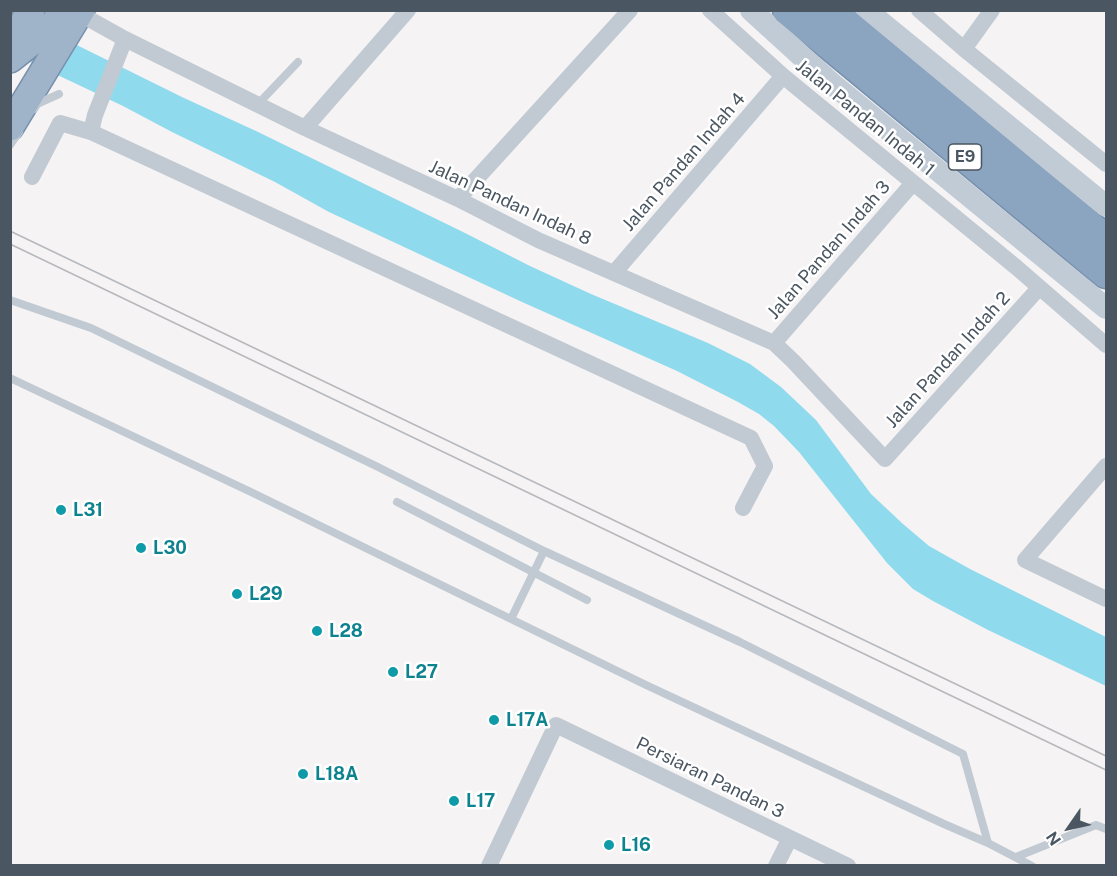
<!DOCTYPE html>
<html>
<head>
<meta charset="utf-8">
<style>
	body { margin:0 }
	#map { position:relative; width:1117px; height:876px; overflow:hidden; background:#f5f3f3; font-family:"Public Sans",sans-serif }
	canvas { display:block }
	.frame { position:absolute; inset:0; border:12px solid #4a5661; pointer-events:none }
	.north { position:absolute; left:1039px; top:798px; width:60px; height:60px; -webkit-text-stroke:4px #fff; paint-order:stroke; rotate:236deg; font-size:16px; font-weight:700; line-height:24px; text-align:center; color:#4a5661 }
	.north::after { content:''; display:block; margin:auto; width:21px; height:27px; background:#4a5661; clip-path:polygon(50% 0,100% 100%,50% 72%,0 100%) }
</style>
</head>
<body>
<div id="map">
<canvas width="1117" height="876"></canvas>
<div class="frame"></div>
<div class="north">N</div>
</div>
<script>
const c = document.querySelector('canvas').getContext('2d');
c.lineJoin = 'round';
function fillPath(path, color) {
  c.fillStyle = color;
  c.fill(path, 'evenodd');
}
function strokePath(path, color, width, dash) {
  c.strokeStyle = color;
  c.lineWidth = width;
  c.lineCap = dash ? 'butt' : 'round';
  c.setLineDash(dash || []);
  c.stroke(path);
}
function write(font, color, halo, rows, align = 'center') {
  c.font = font + ' "Public Sans",sans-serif';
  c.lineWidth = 5;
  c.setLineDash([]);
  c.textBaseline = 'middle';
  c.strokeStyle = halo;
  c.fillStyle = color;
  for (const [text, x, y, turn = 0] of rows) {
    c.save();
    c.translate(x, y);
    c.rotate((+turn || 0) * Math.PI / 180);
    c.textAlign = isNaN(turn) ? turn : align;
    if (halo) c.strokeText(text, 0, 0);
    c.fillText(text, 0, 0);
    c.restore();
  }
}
const water = new Path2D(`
	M 10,12 L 184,98 L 256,131 L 463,232 L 530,266 L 591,294 L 708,343 L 750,364 L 781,387 L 816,420 L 871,494 L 903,524 L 929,546 L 970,569 L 1106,637 L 1106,686 L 988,630 L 933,601 L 913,589 L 887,563 L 799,452 L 774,426 L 759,414 L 738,402 L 677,371 L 522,302 L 329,212 L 275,182 L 172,132 L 123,106 L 11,53 Z`);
const service = new Path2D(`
	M 258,104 L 298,62
	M 34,109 L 37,104 L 59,94
	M 10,145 L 19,132
	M 10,300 L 91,328 L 378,467 L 544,551 L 740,642 L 963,754 L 988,843
	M 10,378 L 253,493 L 646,685 L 944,824 L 988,843 L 1032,866
	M 397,502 L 587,600
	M 511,619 L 544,551
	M 1016,857 L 1096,825 L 1106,829`);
const minor = new Path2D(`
	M 710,10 L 783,76 L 1016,267 L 1106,345
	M 919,10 L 964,49 L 1106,164
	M 89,19 L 125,39 L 305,128 L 458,199 L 538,240 L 774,343 L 793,361 L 885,459 L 1039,288
	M 964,49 L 992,10
	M 305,128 L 408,10
	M 91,132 L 95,115 L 125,39
	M 32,177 L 60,123 L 91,132 L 751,438 L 765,466 L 743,508
	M 458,199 L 630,10
	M 614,273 L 783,76
	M 774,343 L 913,183
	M 1106,466 L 1025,560 L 1106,599
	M 489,866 L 556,725 L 848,866
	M 776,866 L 790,838`);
const secondary = new Path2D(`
	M 751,10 L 830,82 L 1106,308
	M 866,10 L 1106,206`);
const trunk = new Path2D(`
	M 10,46 L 31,10
	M 10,59 L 54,24 L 63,10
	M 10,127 L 81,10`);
const motorway = new Path2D(`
	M 788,10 L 1106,273
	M 829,10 L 1106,240`);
const tram = new Path2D(`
	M 10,231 L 1106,756
	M 10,244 L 1106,770`);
const markers = [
	[61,510,6,"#0f9aa8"],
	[141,548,6,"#0f9aa8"],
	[237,594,6,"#0f9aa8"],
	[317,631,6,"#0f9aa8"],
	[393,672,6,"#0f9aa8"],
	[494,720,6,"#0f9aa8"],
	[303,774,6,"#0f9aa8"],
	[454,801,6,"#0f9aa8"],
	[609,845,6,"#0f9aa8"]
];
const shields = [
	[965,157,33]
];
const shieldNames = [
	["E9",965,157]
];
const streetNames = [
	["Jalan Pandan Indah 1",865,118,39],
	["Jalan Pandan Indah 4",684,162,-49],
	["Jalan Pandan Indah 8",510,203,25],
	["Jalan Pandan Indah 3",829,250,-49],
	["Jalan Pandan Indah 2",948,360,-48],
	["Persiaran Pandan 3",710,778,26]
];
const cultureNames = [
	["L31",73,510],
	["L30",153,548],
	["L29",249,594],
	["L28",329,631],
	["L27",405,672],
	["L17A",506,720],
	["L18A",315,774],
	["L17",466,801],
	["L16",621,845]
];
fillPath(water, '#90daee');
strokePath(trunk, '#7690ad', 30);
strokePath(motorway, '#7690ad', 33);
strokePath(service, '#c1cad2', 8);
strokePath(minor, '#c1cad2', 16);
strokePath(secondary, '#c1cbd6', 22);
strokePath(trunk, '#9fb4c9', 27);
strokePath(motorway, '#8ba5c1', 30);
strokePath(tram, '#b5b8bd', 1.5);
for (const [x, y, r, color] of markers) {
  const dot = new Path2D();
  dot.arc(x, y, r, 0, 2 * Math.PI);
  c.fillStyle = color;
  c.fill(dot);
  strokePath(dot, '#fff', 2);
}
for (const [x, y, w] of shields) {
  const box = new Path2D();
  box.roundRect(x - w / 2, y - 13, w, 26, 4.5);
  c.fillStyle = '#fff';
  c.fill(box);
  strokePath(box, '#4a5661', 1.5);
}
write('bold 16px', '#4a5661', null, shieldNames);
write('18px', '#4a5661', '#fff', streetNames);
write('bold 18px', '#0d838f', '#fff', cultureNames, 'left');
</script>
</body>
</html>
